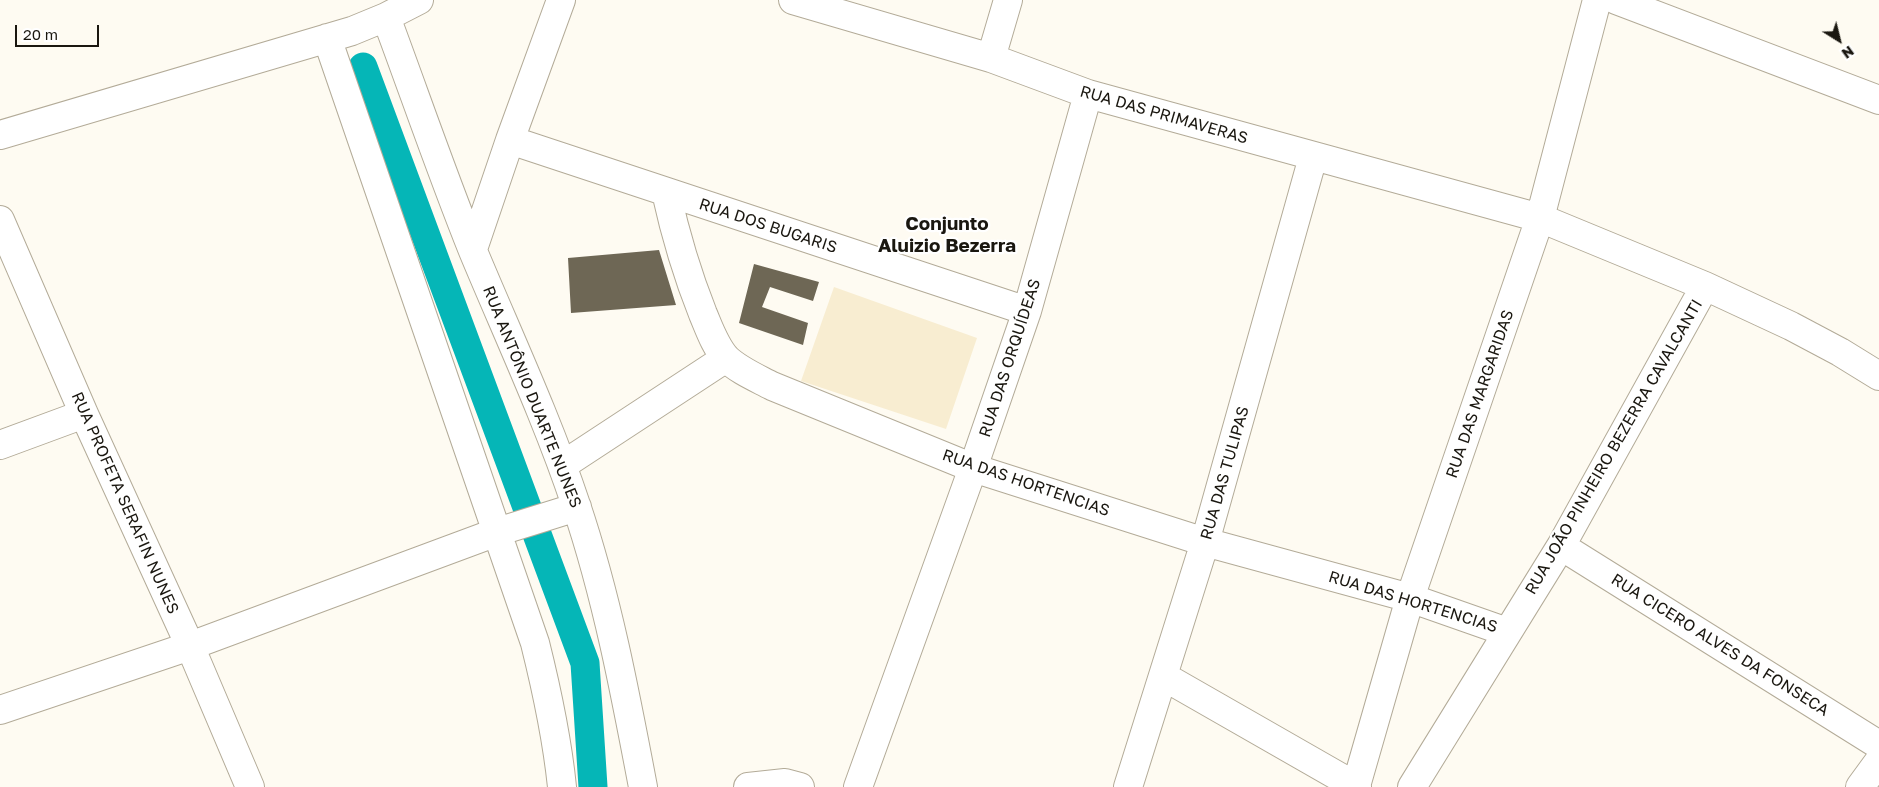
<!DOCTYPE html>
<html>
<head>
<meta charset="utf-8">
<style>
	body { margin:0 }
	#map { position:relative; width:1879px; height:787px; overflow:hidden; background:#fefbf2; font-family:"Golos Text",sans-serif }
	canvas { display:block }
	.north { position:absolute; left:1814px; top:15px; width:50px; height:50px; -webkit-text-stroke:4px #fff; paint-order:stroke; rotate:144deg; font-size:14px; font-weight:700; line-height:20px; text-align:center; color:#1a1710 }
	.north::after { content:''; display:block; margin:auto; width:18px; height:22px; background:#1a1710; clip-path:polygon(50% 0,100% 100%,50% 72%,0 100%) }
	.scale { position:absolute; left:15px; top:25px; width:84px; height:22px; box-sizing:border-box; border:2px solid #1a1710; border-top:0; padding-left:6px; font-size:15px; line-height:18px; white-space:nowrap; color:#1a1710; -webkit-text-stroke:4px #fff; paint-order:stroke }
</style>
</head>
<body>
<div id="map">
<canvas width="1879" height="787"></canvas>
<div class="north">N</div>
<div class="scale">20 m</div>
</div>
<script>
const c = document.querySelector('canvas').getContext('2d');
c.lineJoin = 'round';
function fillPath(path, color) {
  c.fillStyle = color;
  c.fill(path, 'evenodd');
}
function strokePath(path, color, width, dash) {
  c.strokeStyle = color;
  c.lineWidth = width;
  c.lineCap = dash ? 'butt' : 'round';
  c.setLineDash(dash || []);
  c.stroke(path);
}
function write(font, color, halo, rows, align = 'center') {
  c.font = font + ' "Golos Text",sans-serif';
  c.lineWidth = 4.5;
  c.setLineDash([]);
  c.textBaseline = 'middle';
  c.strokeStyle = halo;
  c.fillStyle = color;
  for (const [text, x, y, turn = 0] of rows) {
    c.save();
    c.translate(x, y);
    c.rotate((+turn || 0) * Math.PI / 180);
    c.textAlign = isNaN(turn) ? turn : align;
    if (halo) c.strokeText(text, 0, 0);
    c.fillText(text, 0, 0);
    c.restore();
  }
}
const built = new Path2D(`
	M 834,287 L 977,338 L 946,429 L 801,381 Z`);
const canal = new Path2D(`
	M 363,67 L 585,663 L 593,787`);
const building = new Path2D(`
	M 659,250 L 676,305 L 571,313 L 568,258 Z
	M 754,264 L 819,282 L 813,301 L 770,287 L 762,307 L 808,323 L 803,345 L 739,323 Z`);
const street = new Path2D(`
	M 793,0 L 991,58 L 1088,94 L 1540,218 L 1705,286 L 1791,326 L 1840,352 L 1879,376
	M 1616,0 L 1879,100
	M 386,17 C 415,95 442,174 473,251 C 508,335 547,418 576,505 C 607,597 625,692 643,787
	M 327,38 L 535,643 C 547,691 557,738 562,787
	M 991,58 L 1008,0
	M 0,135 L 352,31 L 386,17 L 419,0
	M 510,140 L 1027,311
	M 666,192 C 675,233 687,274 703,314 C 709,328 715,346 726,358 C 738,370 757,378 772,386 L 973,468 L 1205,542 L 1410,598 L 1507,632
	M 0,220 L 84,414 L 190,646 L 250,787
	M 473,249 L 510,140 L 561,0
	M 0,445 L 84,414
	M 563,465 L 726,358
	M 1561,546 L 1879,745
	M 1163,676 L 1357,787
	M 0,710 L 190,646 L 497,532 L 577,507
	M 1356,786 L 1410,598 L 1540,218 L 1597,0
	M 748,787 L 785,783 L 800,787
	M 858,787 L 973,468 L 1027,311 L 1088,94
	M 1128,787 L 1205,542 L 1313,157
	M 1412,787 L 1561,546 L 1705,286
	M 1860,787 L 1879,761`);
const streetNames = [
	["RUA DAS PRIMAVERAS",1164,115,16],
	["RUA DOS BUGARIS",768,226,18],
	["RUA DAS ORQUÍDEAS",1010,358,-72],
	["RUA DAS MARGARIDAS",1480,394,-71],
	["RUA ANTÔNIO DUARTE NUNES",532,397,68],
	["RUA JOÃO PINHEIRO BEZERRA CAVALCANTI",1614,447,-60],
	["RUA DAS TULIPAS",1225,473,-74],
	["RUA DAS HORTENCIAS",1026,483,19],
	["RUA PROFETA SERAFIN NUNES",125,503,66],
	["RUA DAS HORTENCIAS",1413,602,17],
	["RUA CICERO ALVES DA FONSECA",1720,645,32]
];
const quarterNames = [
	["Conjunto",947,224],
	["Aluizio Bezerra",947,246]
];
fillPath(built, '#f8edd1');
strokePath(canal, '#05b6b7', 29);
fillPath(building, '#6e6755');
strokePath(street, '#b3ab98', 30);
strokePath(street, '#fff', 28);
write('16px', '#1a1710', '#fff', streetNames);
write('bold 19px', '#1a1710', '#fff', quarterNames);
</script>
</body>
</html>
